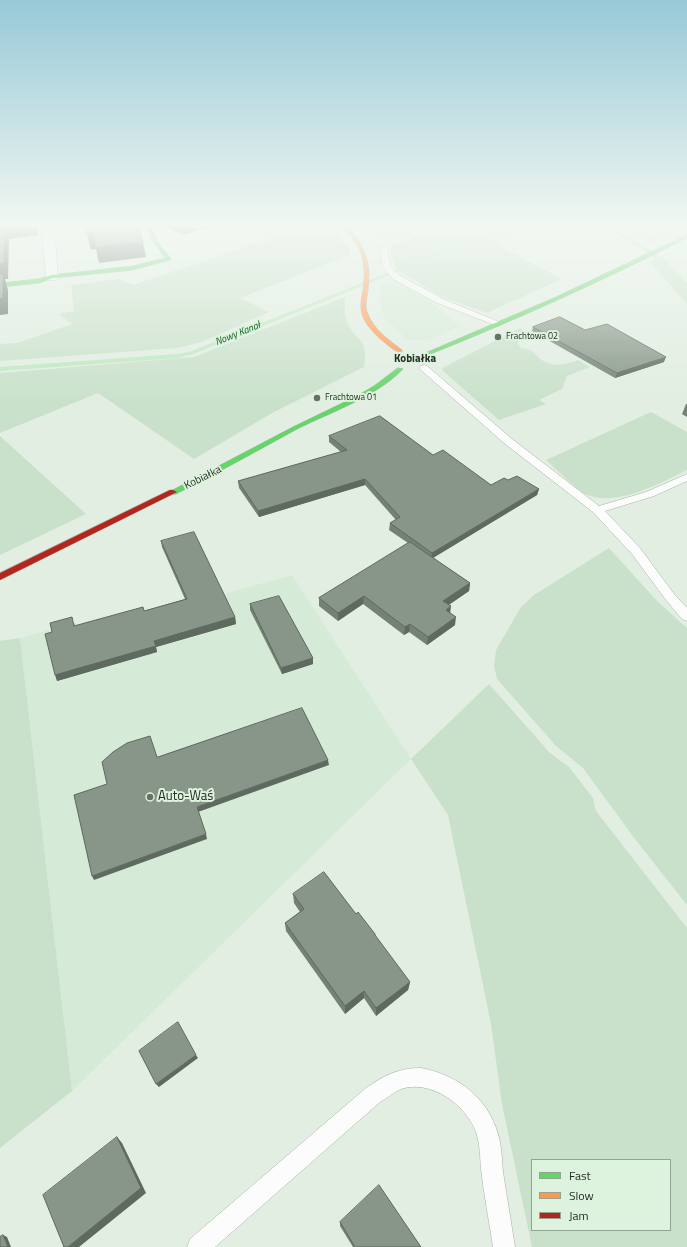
<!DOCTYPE html>
<html>
<head>
<meta charset="utf-8">
<style>
	body { margin:0 }
	#map { position:relative; width:687px; height:1247px; overflow:hidden; background:#e2eee2; font-family:"Titillium Web",sans-serif }
	canvas { display:block }
	.legend { position:absolute; left:531px; top:1159px; width:140px; height:72px; box-sizing:border-box; background:#ddf3de; border:1px solid #93a394; margin:0; padding:5px 7px; list-style:none; font-size:12px; color:#242c24 }
	.legend li { display:flex; align-items:center; gap:8px; height:20px }
	.legend b { width:20px; border:1px solid #93a394 }
</style>
</head>
<body>
<div id="map">
<canvas width="687" height="1247"></canvas>
<ul class="legend">
<li><b style="height:5px;background:#63d668"></b>Fast</li>
<li><b style="height:5px;background:#ff974d"></b>Slow</li>
<li><b style="height:5px;background:#b3261e"></b>Jam</li>
</ul>
</div>
<script>
const c = document.querySelector('canvas').getContext('2d');
c.lineJoin = 'round';
function fillPath(path, color) {
  c.fillStyle = color;
  c.fill(path, 'evenodd');
}
function strokePath(path, color, width, dash) {
  c.strokeStyle = color;
  c.lineWidth = width;
  c.lineCap = dash ? 'butt' : 'round';
  c.setLineDash(dash || []);
  c.stroke(path);
}
function write(font, color, halo, rows, align = 'center') {
  c.font = font + ' "Titillium Web",sans-serif';
  c.lineWidth = 4;
  c.setLineDash([]);
  c.textBaseline = 'middle';
  c.strokeStyle = halo;
  c.fillStyle = color;
  for (const [text, x, y, turn = 0] of rows) {
    c.save();
    c.translate(x, y);
    c.rotate((+turn || 0) * Math.PI / 180);
    c.textAlign = isNaN(turn) ? turn : align;
    if (halo) c.strokeText(text, 0, 0);
    c.fillText(text, 0, 0);
    c.restore();
  }
}
const built = new Path2D(`
	M 248,227 L 305,227 L 274,238 Z
	M 393,279 L 429,300 L 460,326 L 428,340 L 408,340 L 386,320 L 379,304 L 381,284 Z
	M 292,575 L 411,759 L 72,1091 L 20,638 L 76,623 L 78,632 L 145,616 Z`);
const green = new Path2D(`
	M 305,227 L 332,227 L 348,246 L 350,255 L 240,298 L 269,312 L 202,342 L 177,348 L 0,361 L 0,344 L 17,343 L 72,324 L 58,314 L 74,311 L 71,285 L 120,279 L 133,285 Z
	M 371,227 L 428,227 L 388,242 Z
	M 443,227 L 530,227 L 503,238 L 500,242 L 503,248 L 562,279 L 487,313 L 440,296 L 396,269 L 390,250 L 391,246 Z
	M 618,227 L 687,227 L 651,244 Z
	M 662,256 L 687,283 L 687,304 L 650,262 Z
	M 345,297 C 345,305 344,314 347,322 C 357,344 369,337 364,367 L 274,412 L 194,459 L 98,393 L 0,433 L 0,373 L 194,357 Z
	M 520,328 L 535,336 L 517,342 C 519,350 526,348 532,351 C 535,353 537,356 539,358 C 552,368 564,365 578,360 L 590,367 L 567,376 L 562,389 L 539,400 L 546,404 L 499,420 L 442,370 L 444,367 Z
	M 651,412 L 687,432 L 687,470 C 660,483 616,508 585,494 C 576,489 555,468 546,460 Z
	M 0,436 L 86,514 L 0,555 Z
	M 609,548 L 658,602 L 687,628 L 687,905 L 635,839 L 583,768 L 556,746 L 497,679 L 494,666 L 496,650 L 521,607 L 534,595 Z
	M 20,638 L 72,1091 L 0,1148 L 0,641 Z
	M 489,684 L 550,753 L 569,767 L 593,798 L 596,811 L 687,928 L 687,1247 L 532,1247 L 502,1104 L 491,1024 L 448,815 L 411,759 ZM 532,1160 L 670,1160 L 670,1230 L 532,1230 Z`);
const stream = new Path2D(`
	M 503,227 L 509,227 L 193,354 L 177,358 L 0,371 L 0,367 L 177,354 L 189,352 Z
	M 605,227 L 610,227 L 647,248 L 662,259 L 687,286 L 687,290 L 658,261 L 643,250 Z`);
const lane = new Path2D(`
	M 383,246 L 387,248 L 391,267 L 399,275 L 443,299 L 502,323 L 501,325 L 495,325 L 437,303 L 393,279 L 383,268 L 379,248 Z
	M 424,365 L 427,366 L 512,439 L 599,506 L 646,492 L 687,474 L 687,481 L 654,496 L 605,511 L 640,548 L 674,594 L 687,608 L 687,621 L 682,619 L 666,600 L 632,554 L 593,512 L 504,443 L 421,370 L 420,368 L 421,366 Z
	M 421,1068 C 460,1075 492,1101 500,1142 C 502,1152 502,1162 503,1172 C 507,1197 511,1222 515,1247 L 493,1247 C 489,1221 484,1195 481,1169 C 480,1156 480,1144 476,1132 C 466,1105 431,1079 401,1089 C 394,1092 387,1098 380,1102 L 215,1247 L 187,1247 L 190,1239 L 366,1088 C 385,1075 398,1068 421,1068 Z`);
const street = new Path2D(`
	M 42,227 L 54,227 L 58,277 L 56,280 L 48,280 L 46,277 Z`);
const fast = new Path2D(`
	M 147,227 L 151,227 L 157,241 L 171,259 L 170,260 L 133,270 L 53,278 L 39,283 L 0,287 L 0,283 L 38,279 L 52,275 L 133,266 L 165,258 L 153,241 Z
	M 687,235 L 687,238 C 602,281 516,320 428,355 L 423,354 L 556,297 Z
	M 398,368 L 403,369 C 376,397 331,412 297,429 C 257,451 217,473 176,494 L 173,494 L 169,492 L 293,427 L 357,396 L 374,386 Z`);
const slow = new Path2D(`
	M 344,227 L 348,227 C 366,248 371,262 368,290 C 367,298 364,307 368,314 C 374,330 389,340 402,350 L 402,352 C 396,353 389,346 384,342 C 344,308 370,300 363,261 C 361,248 352,238 344,227 Z`);
const jam = new Path2D(`
	M 170,490 L 173,490 L 177,492 L 0,580 L 0,573 Z`);
const wall = new Path2D(`
	M 166,227 L 209,227 L 183,235 Z
	M 533,327 L 585,330 L 664,362 L 615,378 L 532,331 Z
	M 686,404 L 687,404 L 687,417 L 682,414 Z
	M 329,436 L 433,455 L 491,485 L 508,480 L 539,489 L 537,495 L 433,558 L 470,583 L 469,591 L 449,605 L 450,613 L 455,625 L 427,645 L 409,632 L 404,635 L 363,604 L 338,621 L 319,606 L 319,598 L 408,543 L 389,530 L 390,523 L 396,520 L 365,485 L 259,517 L 239,488 L 238,481 L 341,452 L 329,442 Z
	M 161,541 L 235,617 L 236,624 L 156,647 L 157,652 L 57,681 L 52,632 L 74,623 L 75,626 L 144,611 L 185,599 L 162,547 Z
	M 250,604 L 313,664 L 282,674 L 250,610 Z
	M 293,894 L 356,914 L 375,934 L 375,936 L 410,982 L 408,990 L 376,1016 L 364,998 L 345,1014 L 286,931 L 285,923 L 300,912 L 294,903 Z
	M 340,1222 L 421,1247 L 353,1247 L 340,1226 Z`);
const shadedWall = new Path2D(`
	M 4,227 L 37,227 L 38,235 L 9,239 L 8,279 L 5,279 L 8,290 L 8,314 L 0,315 L 0,264 Z
	M 182,227 L 209,227 L 183,235 Z
	M 93,234 L 143,242 L 146,257 L 99,263 L 96,249 L 91,250 L 87,235 Z
	M 666,357 L 664,362 L 615,378 L 617,373 Z
	M 365,479 L 365,485 L 259,517 L 258,511 Z
	M 539,489 L 537,495 L 431,559 L 432,553 Z
	M 470,583 L 469,591 L 442,609 L 443,601 Z
	M 364,596 L 363,604 L 338,621 L 338,613 Z
	M 451,606 L 450,614 L 446,610 Z
	M 235,617 L 236,624 L 156,647 L 157,652 L 57,681 L 55,675 L 154,641 Z
	M 456,617 L 455,625 L 427,645 L 428,637 Z
	M 410,624 L 409,632 L 404,635 L 405,627 Z
	M 313,658 L 313,664 L 282,674 L 281,668 Z
	M 328,760 L 329,765 L 198,812 L 197,807 Z
	M 206,834 L 207,839 L 94,880 L 92,876 Z
	M 410,982 L 408,990 L 376,1016 L 376,1008 Z
	M 364,991 L 364,998 L 345,1014 L 345,1006 Z
	M 196,1055 L 198,1058 L 159,1087 L 156,1084 Z
	M 117,1137 L 122,1143 L 146,1193 L 79,1247 L 68,1247 Z
	M 3,1235 L 7,1237 L 11,1247 L 8,1247 Z`);
const building = new Path2D(`
	M 0,227 L 4,227 L 4,263 L 0,264 Z
	M 86,227 L 138,227 L 143,242 L 95,247 L 93,234 L 87,235 Z
	M 0,274 L 3,274 L 3,298 L 0,299 Z
	M 560,317 L 585,330 L 607,324 L 666,357 L 617,373 L 533,327 Z
	M 380,416 L 433,455 L 443,450 L 491,485 L 504,478 L 508,480 L 517,476 L 539,489 L 432,553 L 390,523 L 400,517 L 365,479 L 258,511 L 238,481 L 347,450 L 329,436 Z
	M 194,532 L 235,617 L 154,641 L 156,646 L 55,675 L 45,634 L 52,632 L 50,623 L 72,617 L 74,626 L 143,607 L 144,611 L 187,599 L 161,541 Z
	M 410,542 L 470,583 L 443,601 L 451,606 L 446,610 L 456,617 L 428,637 L 410,624 L 405,627 L 364,596 L 338,613 L 319,598 Z
	M 279,596 L 313,658 L 281,668 L 250,604 Z
	M 302,708 L 328,760 L 197,807 L 206,834 L 92,876 L 74,795 L 107,784 L 102,762 L 113,752 L 127,743 L 150,736 L 157,757 Z
	M 324,872 L 356,914 L 358,912 L 375,934 L 375,935 L 410,982 L 376,1008 L 364,991 L 345,1006 L 285,923 L 304,909 L 293,894 Z
	M 178,1022 L 196,1055 L 156,1084 L 139,1051 Z
	M 117,1137 L 141,1188 L 68,1247 L 64,1247 L 43,1195 Z
	M 379,1185 L 421,1247 L 355,1247 L 340,1222 Z
	M 3,1235 L 8,1247 L 0,1247 L 0,1237 Z`);
const markers = [
	[498,337,4,"#667066"],
	[317,398,4,"#667066"],
	[150,797,4,"#667066"]
];
const farPoinames = [
	["Frachtowa 02",506,337],
	["Frachtowa 01",325,398]
];
const farWaternames = [
	["Nowy Kanał",238,334,-22]
];
const farQuarternames = [
	["Kobiałka",415,359]
];
const streetNames = [
	["Kobiałka",203,478,-26]
];
const nearPoinames = [
	["Auto-Waś",158,797]
];
fillPath(built, '#d6ebd7');
fillPath(green, '#c9e1ca');
fillPath(stream, '#bee8c0');
strokePath(lane, '#a8b1a8', 1);
strokePath(street, '#a8b1a8', 1);
strokePath(fast, '#a8b1a8', 1);
strokePath(slow, '#a8b1a8', 1);
strokePath(jam, '#a8b1a8', 1);
fillPath(lane, '#fbfcfb');
fillPath(street, '#fbfcfb');
fillPath(fast, '#63d668');
fillPath(slow, '#ff974d');
fillPath(jam, '#b3261e');
fillPath(wall, '#748175');
fillPath(shadedWall, '#5e695f');
fillPath(building, '#879688');
strokePath(building, '#5e695f', 1);
const sky = c.createLinearGradient(0, 0, 0, 402);
sky.addColorStop(0, '#97c9d8');
sky.addColorStop(0.56, '#f2f7f2');
sky.addColorStop(1, '#f2f7f200');
c.fillStyle = sky;
c.fillRect(0, 0, 687, 402);
for (const [x, y, r, color] of markers) {
  const dot = new Path2D();
  dot.arc(x, y, r, 0, 2 * Math.PI);
  c.fillStyle = color;
  c.fill(dot);
  strokePath(dot, '#ddf3de', 1.5);
}
write('9px', '#242c24', '#ddf3de', farPoinames, 'left');
write('italic 10px', '#0e6023', '#ddf3de', farWaternames);
write('bold 11px', '#242c24', '#ddf3de', farQuarternames);
write('11px', '#242c24', '#ddf3de', streetNames);
write('13px', '#242c24', '#ddf3de', nearPoinames, 'left');
</script>
</body>
</html>
